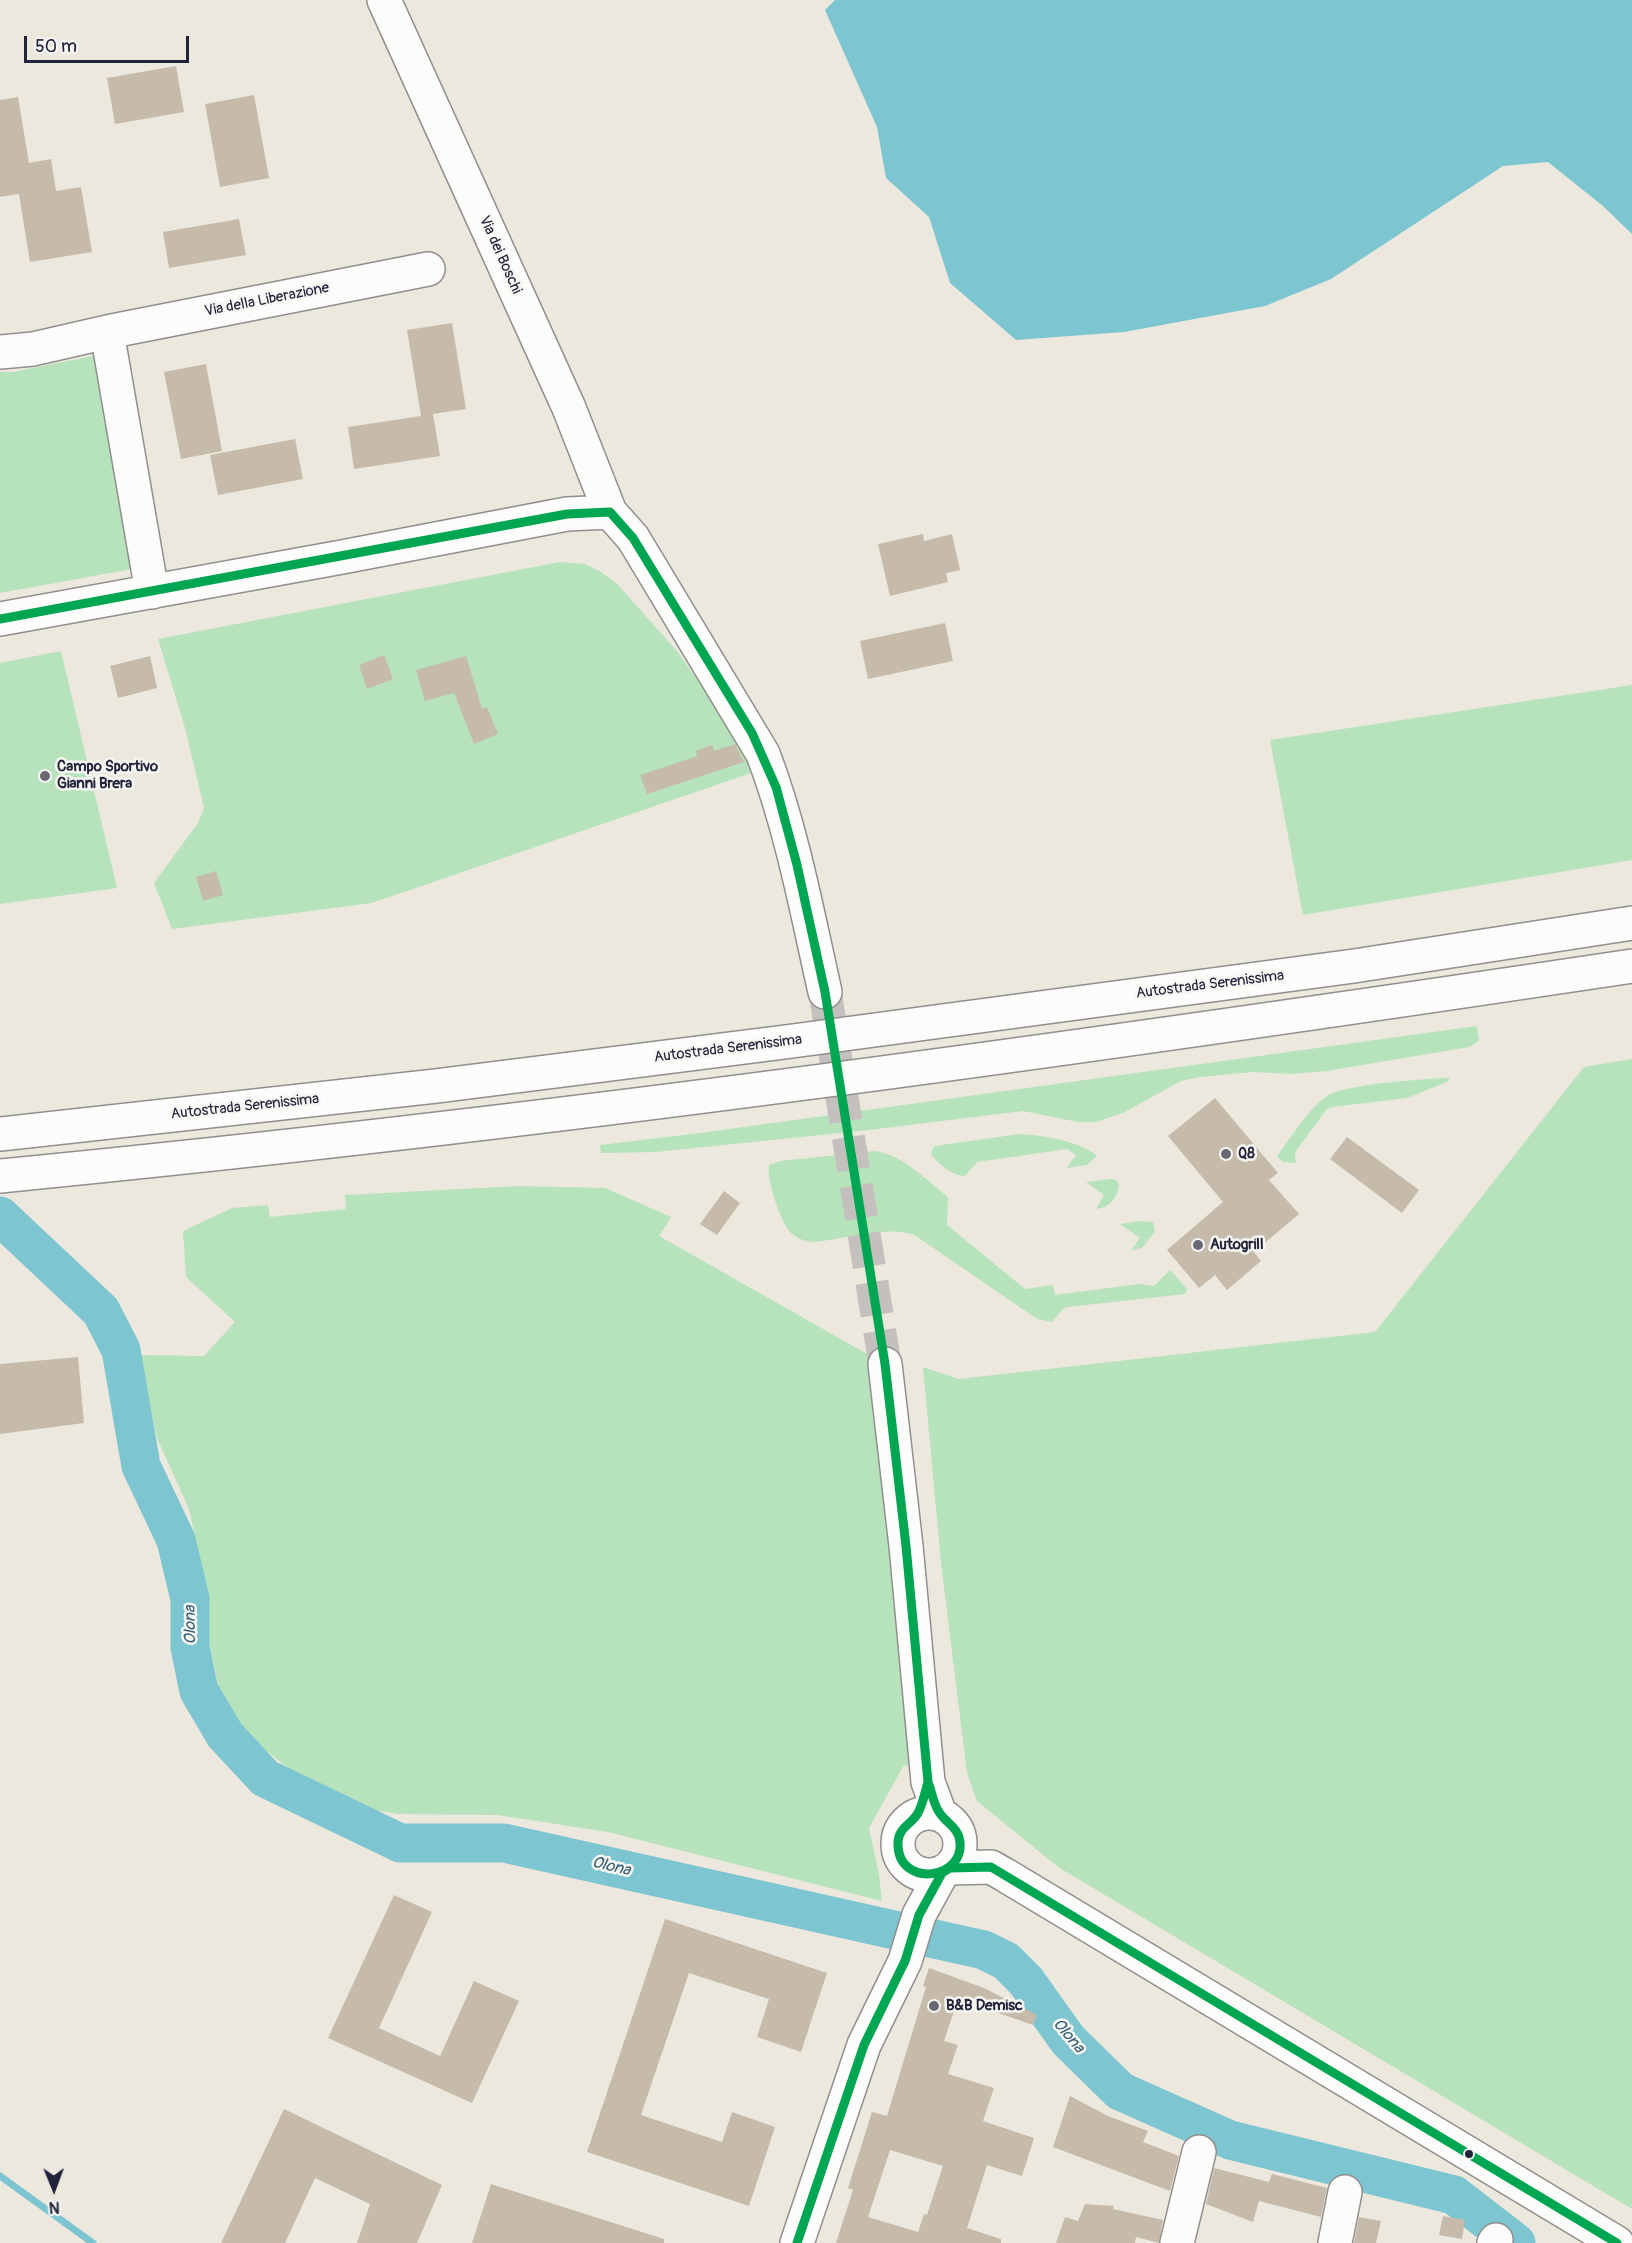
<!DOCTYPE html>
<html>
<head>
<meta charset="utf-8">
<style>
	body { margin:0 }
	#map { position:relative; width:1632px; height:2243px; overflow:hidden; background:#ece8de; font-family:Pangolin,sans-serif }
	canvas { display:block }
	.north { position:absolute; left:24px; top:2159px; width:60px; height:60px; -webkit-text-stroke:4px #f6f6f2; paint-order:stroke; rotate:179deg; font-size:16px; font-weight:700; line-height:24px; text-align:center; color:#22223b }
	.north::after { content:''; display:block; margin:auto; width:21px; height:27px; background:#22223b; clip-path:polygon(50% 0,100% 100%,50% 72%,0 100%) }
	.scale { position:absolute; left:24px; top:36px; width:165px; height:27px; box-sizing:border-box; border:3px solid #22223b; border-top:0; padding-left:8px; font-size:18px; line-height:21px; white-space:nowrap; color:#22223b; -webkit-text-stroke:4px #f6f6f2; paint-order:stroke }
</style>
</head>
<body>
<div id="map">
<canvas width="1632" height="2243"></canvas>
<div class="north">N</div>
<div class="scale">50 m</div>
</div>
<script>
const c = document.querySelector('canvas').getContext('2d');
c.lineJoin = 'round';
function fillPath(path, color) {
  c.fillStyle = color;
  c.fill(path, 'evenodd');
}
function strokePath(path, color, width, dash) {
  c.strokeStyle = color;
  c.lineWidth = width;
  c.lineCap = dash ? 'butt' : 'round';
  c.setLineDash(dash || []);
  c.stroke(path);
}
function write(font, color, halo, rows, align = 'center') {
  c.font = font + ' Pangolin,sans-serif';
  c.lineWidth = 5;
  c.setLineDash([]);
  c.textBaseline = 'middle';
  c.strokeStyle = halo;
  c.fillStyle = color;
  for (const [text, x, y, turn = 0] of rows) {
    c.save();
    c.translate(x, y);
    c.rotate((+turn || 0) * Math.PI / 180);
    c.textAlign = isNaN(turn) ? turn : align;
    if (halo) c.strokeText(text, 0, 0);
    c.fillText(text, 0, 0);
    c.restore();
  }
}
const green = new Path2D(`
	M 93,356 L 132,569 L 0,593 L 0,372 L 13,372 Z
	M 560,562 L 585,564 L 601,572 L 617,584 L 677,651 L 738,737 L 751,773 L 372,903 L 172,929 L 154,883 L 198,823 L 204,808 L 185,728 L 158,639 Z
	M 61,651 L 117,888 L 0,904 L 0,663 Z
	M 1632,685 L 1632,860 L 1303,915 L 1270,740 Z
	M 1477,1026 L 1479,1041 L 1469,1047 L 1327,1071 L 1292,1074 L 1253,1072 L 1200,1077 L 1181,1081 L 1123,1113 L 1096,1122 L 1078,1122 L 1023,1111 L 869,1130 L 656,1152 L 601,1153 L 600,1145 L 700,1133 Z
	M 1632,1059 L 1632,2209 L 1058,1867 L 977,1801 L 967,1773 L 941,1563 L 923,1367 L 959,1379 L 1375,1332 L 1584,1067 Z
	M 1441,1078 L 1449,1078 L 1449,1081 L 1407,1098 L 1332,1107 L 1326,1110 L 1295,1152 L 1296,1163 L 1283,1162 L 1277,1156 C 1291,1138 1309,1108 1327,1096 C 1346,1084 1416,1080 1441,1078 Z
	M 1020,1134 C 1041,1135 1081,1141 1097,1156 L 1087,1165 L 1067,1168 L 1076,1155 L 1067,1149 L 977,1162 L 965,1176 C 952,1176 941,1165 932,1156 L 931,1153 L 934,1146 Z
	M 875,1151 C 903,1155 926,1180 948,1197 L 947,1225 L 1025,1289 L 1053,1285 L 1055,1295 L 1139,1284 L 1154,1286 L 1170,1270 L 1187,1289 L 1185,1294 L 1067,1307 L 1062,1310 L 1052,1322 L 1037,1319 L 916,1236 C 888,1224 844,1240 813,1242 C 805,1241 798,1239 791,1233 C 781,1223 766,1179 769,1165 L 780,1161 Z
	M 1111,1179 L 1116,1180 L 1119,1185 C 1117,1199 1110,1207 1096,1209 L 1104,1195 L 1086,1182 Z
	M 519,1186 L 605,1188 L 671,1217 L 659,1236 L 867,1354 L 918,1769 L 904,1765 L 869,1828 L 879,1875 L 882,1901 L 608,1832 L 497,1815 L 398,1814 L 362,1808 L 295,1773 L 251,1739 L 221,1697 L 209,1642 L 203,1575 L 189,1509 L 157,1438 L 138,1355 L 204,1356 L 235,1322 L 186,1277 L 183,1231 L 232,1208 L 268,1205 L 270,1217 L 346,1209 L 345,1195 Z
	M 1140,1221 L 1153,1222 L 1155,1231 L 1143,1247 L 1131,1251 L 1140,1238 L 1120,1224 Z`);
const water = new Path2D(`
	M 835,0 L 1632,0 L 1632,234 L 1603,206 L 1548,162 L 1503,166 L 1331,279 L 1265,306 L 1124,332 L 1016,340 L 950,283 L 929,217 L 886,178 L 877,127 L 825,10 Z`);
const stream = new Path2D(`
	M 0,2176 L 93,2243`);
const river = new Path2D(`
	M 0,1216 L 101,1311 L 121,1350 L 141,1466 L 176,1540 L 190,1599 L 190,1647 L 199,1691 L 225,1735 L 265,1778 L 400,1843 L 504,1843 L 984,1950 L 1006,1961 L 1026,1981 L 1068,2040 L 1120,2091 L 1230,2140 L 1454,2195 L 1516,2243`);
const building = new Path2D(`
	M 176,66 L 184,112 L 115,124 L 107,78 Z
	M 254,95 L 269,178 L 220,187 L 205,104 Z
	M 18,97 L 29,163 L 51,159 L 56,191 L 81,187 L 92,252 L 30,262 L 19,194 L 0,197 L 0,100 Z
	M 239,219 L 246,255 L 169,268 L 163,232 Z
	M 452,323 L 466,409 L 433,414 L 440,456 L 354,469 L 348,427 L 421,416 L 407,330 Z
	M 206,364 L 222,451 L 181,459 L 164,372 Z
	M 295,439 L 303,479 L 218,495 L 210,455 Z
	M 923,534 L 924,541 L 952,534 L 960,570 L 946,573 L 948,582 L 890,596 L 878,544 Z
	M 945,623 L 953,661 L 868,679 L 860,641 Z
	M 384,655 L 393,679 L 367,689 L 359,665 Z
	M 150,656 L 157,688 L 118,698 L 110,666 Z
	M 466,656 L 482,709 L 487,707 L 498,734 L 474,744 L 454,693 L 425,701 L 416,670 Z
	M 735,744 L 744,762 L 647,794 L 640,775 L 697,756 L 696,751 L 712,745 L 714,751 Z
	M 216,871 L 223,895 L 203,901 L 196,877 Z
	M 1215,1098 L 1278,1173 L 1269,1180 L 1299,1214 L 1254,1252 L 1261,1261 L 1227,1290 L 1215,1275 L 1199,1288 L 1167,1250 L 1223,1202 L 1168,1136 Z
	M 1347,1137 L 1419,1190 L 1402,1213 L 1330,1159 Z
	M 724,1191 L 740,1203 L 717,1235 L 700,1224 Z
	M 78,1357 L 84,1423 L 0,1434 L 0,1364 Z
	M 394,1895 L 432,1912 L 379,2028 L 440,2056 L 474,1981 L 519,2001 L 472,2103 L 328,2038 Z
	M 665,1919 L 827,1973 L 801,2052 L 757,2037 L 769,1999 L 689,1973 L 641,2115 L 722,2142 L 732,2112 L 775,2127 L 749,2206 L 587,2152 Z
	M 929,1968 L 984,1988 L 1037,2015 L 1033,2025 L 958,1999 L 944,2041 L 958,2045 L 948,2074 L 994,2088 L 983,2121 L 1034,2138 L 1022,2176 L 987,2165 L 967,2228 L 1001,2239 L 1001,2243 L 836,2243 L 853,2190 L 848,2188 L 872,2112 L 887,2116 L 926,1987 L 923,1986 ZM 890,2150 L 943,2166 L 927,2215 L 924,2214 L 918,2232 L 868,2217 Z
	M 1070,2096 L 1108,2116 L 1148,2131 L 1143,2142 L 1179,2156 L 1170,2191 L 1053,2147 Z
	M 284,2109 L 442,2185 L 417,2243 L 357,2243 L 370,2204 L 315,2178 L 285,2243 L 221,2243 Z
	M 1214,2168 L 1269,2182 L 1272,2174 L 1327,2188 L 1321,2217 L 1259,2201 L 1253,2222 L 1206,2204 Z
	M 491,2184 L 664,2239 L 664,2243 L 472,2243 Z
	M 1085,2204 L 1114,2206 L 1113,2209 L 1163,2220 L 1159,2243 L 1136,2237 L 1135,2243 L 1056,2243 L 1065,2217 L 1078,2221 Z
	M 1443,2216 L 1465,2220 L 1462,2239 L 1439,2235 Z
	M 1359,2217 L 1381,2221 L 1376,2243 L 1354,2243 Z`);
const minorTunnel = new Path2D(`
	M 825,992 L 885,1364`);
const minor = new Path2D(`
	M 384,0 L 569,408 L 610,512 L 633,538 L 763,754 C 792,830 807,912 825,992
	M 107,332 L 152,592
	M 0,352 L 33,349 L 107,332 L 428,269
	M 0,619 L 342,557 L 567,514 L 610,512
	M 885,1364 L 906,1546 L 928,1782 L 940,1814
	M898 1844a31 31 0 1 1 62 0a31 31 0 1 1-62 0Z
	M 950,1868 L 991,1867 L 1005,1875 L 1617,2243
	M 797,2243 L 864,2045 L 905,1961 L 919,1915 L 942,1873
	M 1177,2243 L 1199,2152
	M 1335,2243 L 1345,2192
	M 1494,2243 L 1496,2240`);
const highway = new Path2D(`
	M 0,1134 L 436,1086 L 785,1042 L 1354,966 L 1632,923
	M 0,1176 C 546,1123 1090,1047 1632,966`);
const bus1 = new Path2D(`
	M 610,512 L 633,538 L 752,733 L 776,787 L 797,865 L 825,992 L 885,1364 L 906,1546
	M 0,619 L 567,514 L 610,512
	M 906,1546 L 928,1782
	M 906,1546 L 928,1782
	M 928,1782 C 932,1792 933,1803 939,1812 C 945,1822 956,1826 959,1837 C 970,1880 896,1890 898,1842 C 899,1827 911,1825 918,1813 C 923,1804 925,1792 928,1782 Z
	M 950,1868 L 991,1867 L 1617,2243
	M 797,2243 L 864,2045 L 905,1961 L 919,1915 L 942,1873 L 950,1868`);
const markers = [
	[45,776,6,"#696774"],
	[1226,1154,6,"#696774"],
	[1198,1245,6,"#696774"],
	[934,2006,6,"#696774"],
	[1469,2154,5,"#22223b"]
];
const streetNames = [
	["Via dei Boschi",500,255,66],
	["Via della Liberazione",267,300,-11],
	["Autostrada Serenissima",1210,985,-7],
	["Autostrada Serenissima",728,1049,-7],
	["Autostrada Serenissima",245,1107,-6]
];
const poiNames = [
	["Campo Sportivo",57,767],
	["Gianni Brera",57,784],
	["Q8",1238,1154],
	["Autogrill",1210,1245],
	["B&B Demisc",946,2006]
];
const waterNames = [
	["Olona",191,1625,-91],
	["Olona",611,1867,13],
	["Olona",1068,2036,50]
];
fillPath(green, '#b6e2bc');
fillPath(water, '#7dc5d1');
strokePath(stream, '#7dc5d1', 7);
strokePath(river, '#7dc5d1', 39);
fillPath(building, '#c6bbab');
strokePath(minorTunnel, '#c4c0bd', 33, [33, 16]);
strokePath(minor, '#918f8e', 36);
strokePath(highway, '#918f8e', 36);
strokePath(minor, '#fcfcfa', 33);
strokePath(highway, '#fcfcfa', 33);
strokePath(bus1, '#00a651', 9);
for (const [x, y, r, color] of markers) {
  const dot = new Path2D();
  dot.arc(x, y, r, 0, 2 * Math.PI);
  c.fillStyle = color;
  c.fill(dot);
  strokePath(dot, '#f6f6f2', 2);
}
write('15px', '#22223b', '#f6f6f2', streetNames);
write('bold 15px', '#22223b', '#f6f6f2', poiNames, 'left');
write('italic 16px', '#345d75', '#f6f6f2', waterNames);
</script>
</body>
</html>
